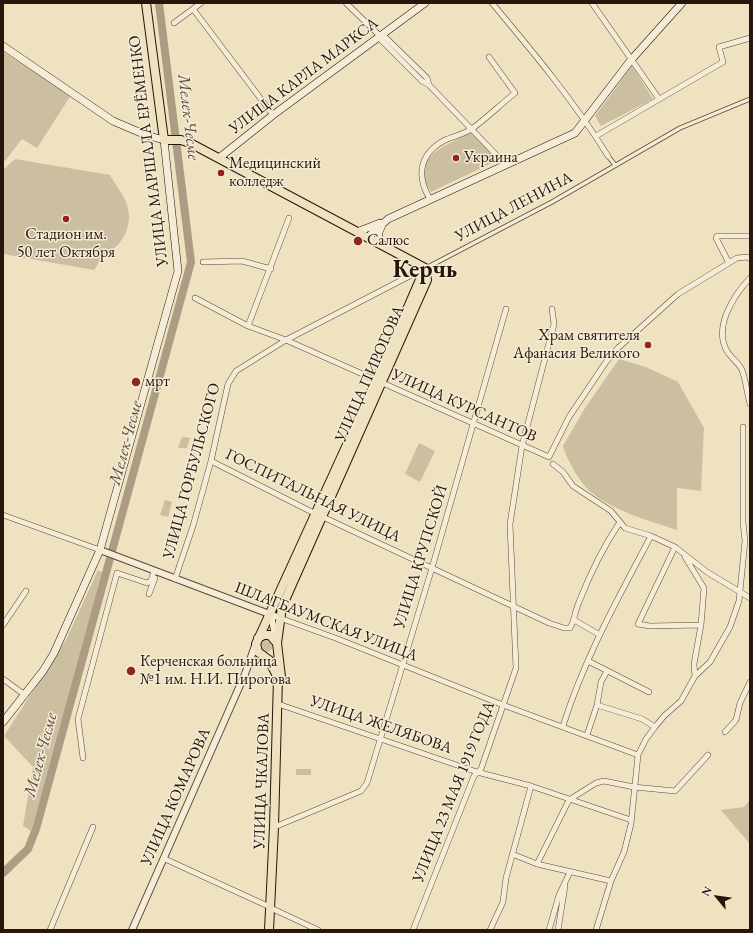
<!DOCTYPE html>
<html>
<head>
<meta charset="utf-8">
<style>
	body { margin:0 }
	#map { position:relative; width:753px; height:933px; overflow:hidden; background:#eee2c0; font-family:"EB Garamond",serif }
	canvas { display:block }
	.frame { position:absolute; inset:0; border:4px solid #28150c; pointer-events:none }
	.north { position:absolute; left:697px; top:877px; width:40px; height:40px; -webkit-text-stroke:3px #f4ecd6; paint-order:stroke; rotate:299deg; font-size:11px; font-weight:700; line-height:16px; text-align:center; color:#28150c }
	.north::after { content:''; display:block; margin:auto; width:14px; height:18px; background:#28150c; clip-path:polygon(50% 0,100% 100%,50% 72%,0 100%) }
</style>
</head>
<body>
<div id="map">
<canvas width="753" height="933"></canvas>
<div class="frame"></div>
<div class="north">N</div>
</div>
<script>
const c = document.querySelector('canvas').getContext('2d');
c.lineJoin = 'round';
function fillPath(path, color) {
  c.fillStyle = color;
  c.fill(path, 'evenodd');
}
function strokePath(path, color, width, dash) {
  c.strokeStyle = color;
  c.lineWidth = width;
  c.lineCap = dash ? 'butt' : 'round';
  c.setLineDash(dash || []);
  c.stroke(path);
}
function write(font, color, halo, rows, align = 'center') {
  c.font = font + ' "EB Garamond",serif';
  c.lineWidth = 3;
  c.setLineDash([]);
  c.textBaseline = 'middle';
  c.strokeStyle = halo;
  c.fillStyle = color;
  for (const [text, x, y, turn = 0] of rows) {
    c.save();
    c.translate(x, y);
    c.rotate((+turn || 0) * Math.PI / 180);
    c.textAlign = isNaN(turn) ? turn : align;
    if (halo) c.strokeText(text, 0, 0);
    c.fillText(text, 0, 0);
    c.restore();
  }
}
const green = new Path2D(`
	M 3,52 L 71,95 L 37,148 L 22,139 L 5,161 L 3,159 Z
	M 632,66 L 653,99 L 601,126 L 595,116 Z
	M 472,133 L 498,160 L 431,192 C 407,158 447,144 472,133 Z
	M 15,159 L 110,175 C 115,185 124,194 127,205 C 133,222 125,241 111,251 L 107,250 L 94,270 L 3,254 L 3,170 Z
	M 619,359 L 646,367 L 678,382 L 704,428 L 701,491 L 677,488 L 677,530 C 648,520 616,512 592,493 C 581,485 566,458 563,446 L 585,408 Z
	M 182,437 L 190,438 L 187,448 L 178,448 Z
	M 419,443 L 435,451 L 420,482 L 405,474 Z
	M 165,500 L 172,502 L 168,517 L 160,515 Z
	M 173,529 L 179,531 L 175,544 L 169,542 Z
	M 98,570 L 104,573 L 31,831 L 23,826 L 33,767 L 4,736 L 67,638 Z
	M259 645a7 7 0 1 1 14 0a7 7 0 1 1-14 0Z
	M 296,769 L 311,769 L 311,775 L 296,775 Z
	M 750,800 L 750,844 L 721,810 L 744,807 Z`);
const river = new Path2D(`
	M 3,873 L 28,849 L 36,829 L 191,262 L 159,3`);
const pedestrian = new Path2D(`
	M 608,156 L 615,165
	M 426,268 L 552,202 L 680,128 L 750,99`);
const minor = new Path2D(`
	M 346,3 L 380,36
	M 492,3 C 533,52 574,101 608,156
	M 592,3 L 659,99
	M 193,9 L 273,115
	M 174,23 L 201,3
	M 382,34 L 427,78 L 429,85 L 505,164
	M 378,37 L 422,81 L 429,85
	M 596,136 L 723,62 L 719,47 L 750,38
	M 430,199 C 416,176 419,154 445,140 C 454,136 465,134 473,128 C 488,117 501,104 515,93 L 489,57
	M 203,262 L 242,261 L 271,269
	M 729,263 L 716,238 L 717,236 L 750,236
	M 750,278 C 734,295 713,327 727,351 C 731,358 739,363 742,370 C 746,381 747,393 750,404
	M 195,298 L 248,326 L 286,340 L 549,457 L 569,417 L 606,362 L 618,348 L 678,294 L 737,258 L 748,257 L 750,259
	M 248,326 L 289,218
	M 211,461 L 308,510 L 549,623 L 564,628 L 570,628 C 575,620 575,610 579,602 C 590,574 603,547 620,522
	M 553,464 L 563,472 L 573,486 L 611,511 L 625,528 L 651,536 L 675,547 L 707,572 L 750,598
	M 3,515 L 100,550
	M 675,547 L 638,624 L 650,626 L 701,625
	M 685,557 L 704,588 L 701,625 L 694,664 L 695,676
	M 175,579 L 193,526 L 211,461 L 228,384 L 236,371 L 286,340 L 425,268
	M 149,594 L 155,578
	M 280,618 L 338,639 L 503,705 L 638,755
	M 574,620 L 600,635
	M 3,625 L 26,591
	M 588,661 L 649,692
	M 3,679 L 25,695
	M 281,705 L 477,772 L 531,786 L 631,820
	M 597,705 L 642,719 L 655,727
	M 563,726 C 584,659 618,598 651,536
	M 725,732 L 736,720 L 740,703 L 750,682
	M 587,735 L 597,705 L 601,682 L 607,671
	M 83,758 L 78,719 L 117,573 L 147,583 L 151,581 L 154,571
	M 277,826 L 361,791 L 367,783 L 432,568 L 506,309
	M 512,854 L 537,864 L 611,881
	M 165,859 L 270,907
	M 537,864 L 569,800 L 596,783 L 604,781 L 634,787 L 675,791 L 708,755
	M 273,909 L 318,930
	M 50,930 L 93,827
	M 413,930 L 474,776 L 481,769 L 516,668 L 510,524 L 522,446 L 554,324 L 552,309
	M 490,930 L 503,902 L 506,878 L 531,786
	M 549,930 L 559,895 L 570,872
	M 558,930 L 565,886
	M 596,930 L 611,881 L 624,852 L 631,824 L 638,755 L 646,739 L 655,727 L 664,716 L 681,701 L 695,676 L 710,662 L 730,627 L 739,601 L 745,541 L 743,522 L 743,427`);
const tertiary = new Path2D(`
	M 100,550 L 280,618
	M 271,615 L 276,640
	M 132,930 L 245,674 L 256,643`);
const secondary = new Path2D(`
	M 3,46 L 113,121 L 146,135 L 164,140 L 178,271 L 100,550 L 54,653 L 43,671 L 3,722
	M 219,158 L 273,115 L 425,3
	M 357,232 L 380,223
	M 368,237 L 388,219 L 575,133 L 631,60 L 682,3
	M 379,244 L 379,232 L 382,225`);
const primary = new Path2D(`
	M 146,3 L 164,140 L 181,140 L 190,143 L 425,268
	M 258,638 L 264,635 L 270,635 L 277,643
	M 281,677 L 277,643 L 282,607 L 427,280 L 425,268
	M 269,930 L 274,827 L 278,678 L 269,660 L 258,652 L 256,644 L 376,381 L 425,268`);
const markers = [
	[456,158,4,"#8f2418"],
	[221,173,4,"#8f2418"],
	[66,219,4,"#8f2418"],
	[358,241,5,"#8f2418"],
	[648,345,4,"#8f2418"],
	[136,382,5,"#8f2418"],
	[131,671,5,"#8f2418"]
];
const streetNames = [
	["УЛИЦА КАРЛА МАРКСА",304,76,-37],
	["УЛИЦА МАРШАЛА ЕРЁМЕНКО",149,151,-97],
	["УЛИЦА ЛЕНИНА",514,207,-28],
	["УЛИЦА ПИРОГОВА",370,374,-66],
	["УЛИЦА КУРСАНТОВ",464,406,24],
	["УЛИЦА ГОРБУЛЬСКОГО",192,471,-75],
	["ГОСПИТАЛЬНАЯ УЛИЦА",313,496,26],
	["УЛИЦА КРУПСКОЙ",421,557,-73],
	["ШЛАГБАУМСКАЯ УЛИЦА",326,622,21],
	["УЛИЦА ЖЕЛЯБОВА",381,725,19],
	["УЛИЦА ЧКАЛОВА",262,781,-88],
	["УЛИЦА 23 МАЯ 1919 ГОДА",454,792,-68],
	["УЛИЦА КОМАРОВА",176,797,-66]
];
const poiNames = [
	["Украина",464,158],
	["Медицинский",229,164],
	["колледж",229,182],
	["Стадион им.",66,235,"center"],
	["50 лет Октября",66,253,"center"],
	["Салюс",367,241],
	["Храм святителя",640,336,"right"],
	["Афанасия Великого",640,354,"right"],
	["мрт",145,382],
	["Керченская больница",140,662],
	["№1 им. Н.И. Пирогова",140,680]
];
const waterNames = [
	["Мелек-Чесме",188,117,83],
	["Мелек-Чесме",126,443,-75],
	["Мелек-Чесме",41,755,-75]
];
const townNames = [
	["Керчь",425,270]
];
fillPath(green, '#ccbfa1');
strokePath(river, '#ab9c83', 8);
strokePath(pedestrian, '#5a4839', 5);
strokePath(minor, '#5a4839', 6);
strokePath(tertiary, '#5a4839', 8);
strokePath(secondary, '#28150c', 8);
strokePath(primary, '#28150c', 10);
strokePath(pedestrian, '#f4ecd6', 3.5);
strokePath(minor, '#f4ecd6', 5);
strokePath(tertiary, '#f4ecd6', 6);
strokePath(secondary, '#f4ecd6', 7);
strokePath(primary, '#eee2c0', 8);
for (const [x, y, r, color] of markers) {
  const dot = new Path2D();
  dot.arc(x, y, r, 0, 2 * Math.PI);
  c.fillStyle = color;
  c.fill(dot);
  strokePath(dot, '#f4ecd6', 1.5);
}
write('16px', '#28150c', '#f4ecd6', streetNames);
write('16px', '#28150c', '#f4ecd6', poiNames, 'left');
write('italic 17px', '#5c4b3c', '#f4ecd6', waterNames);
write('bold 24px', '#28150c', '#f4ecd6', townNames);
</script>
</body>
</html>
